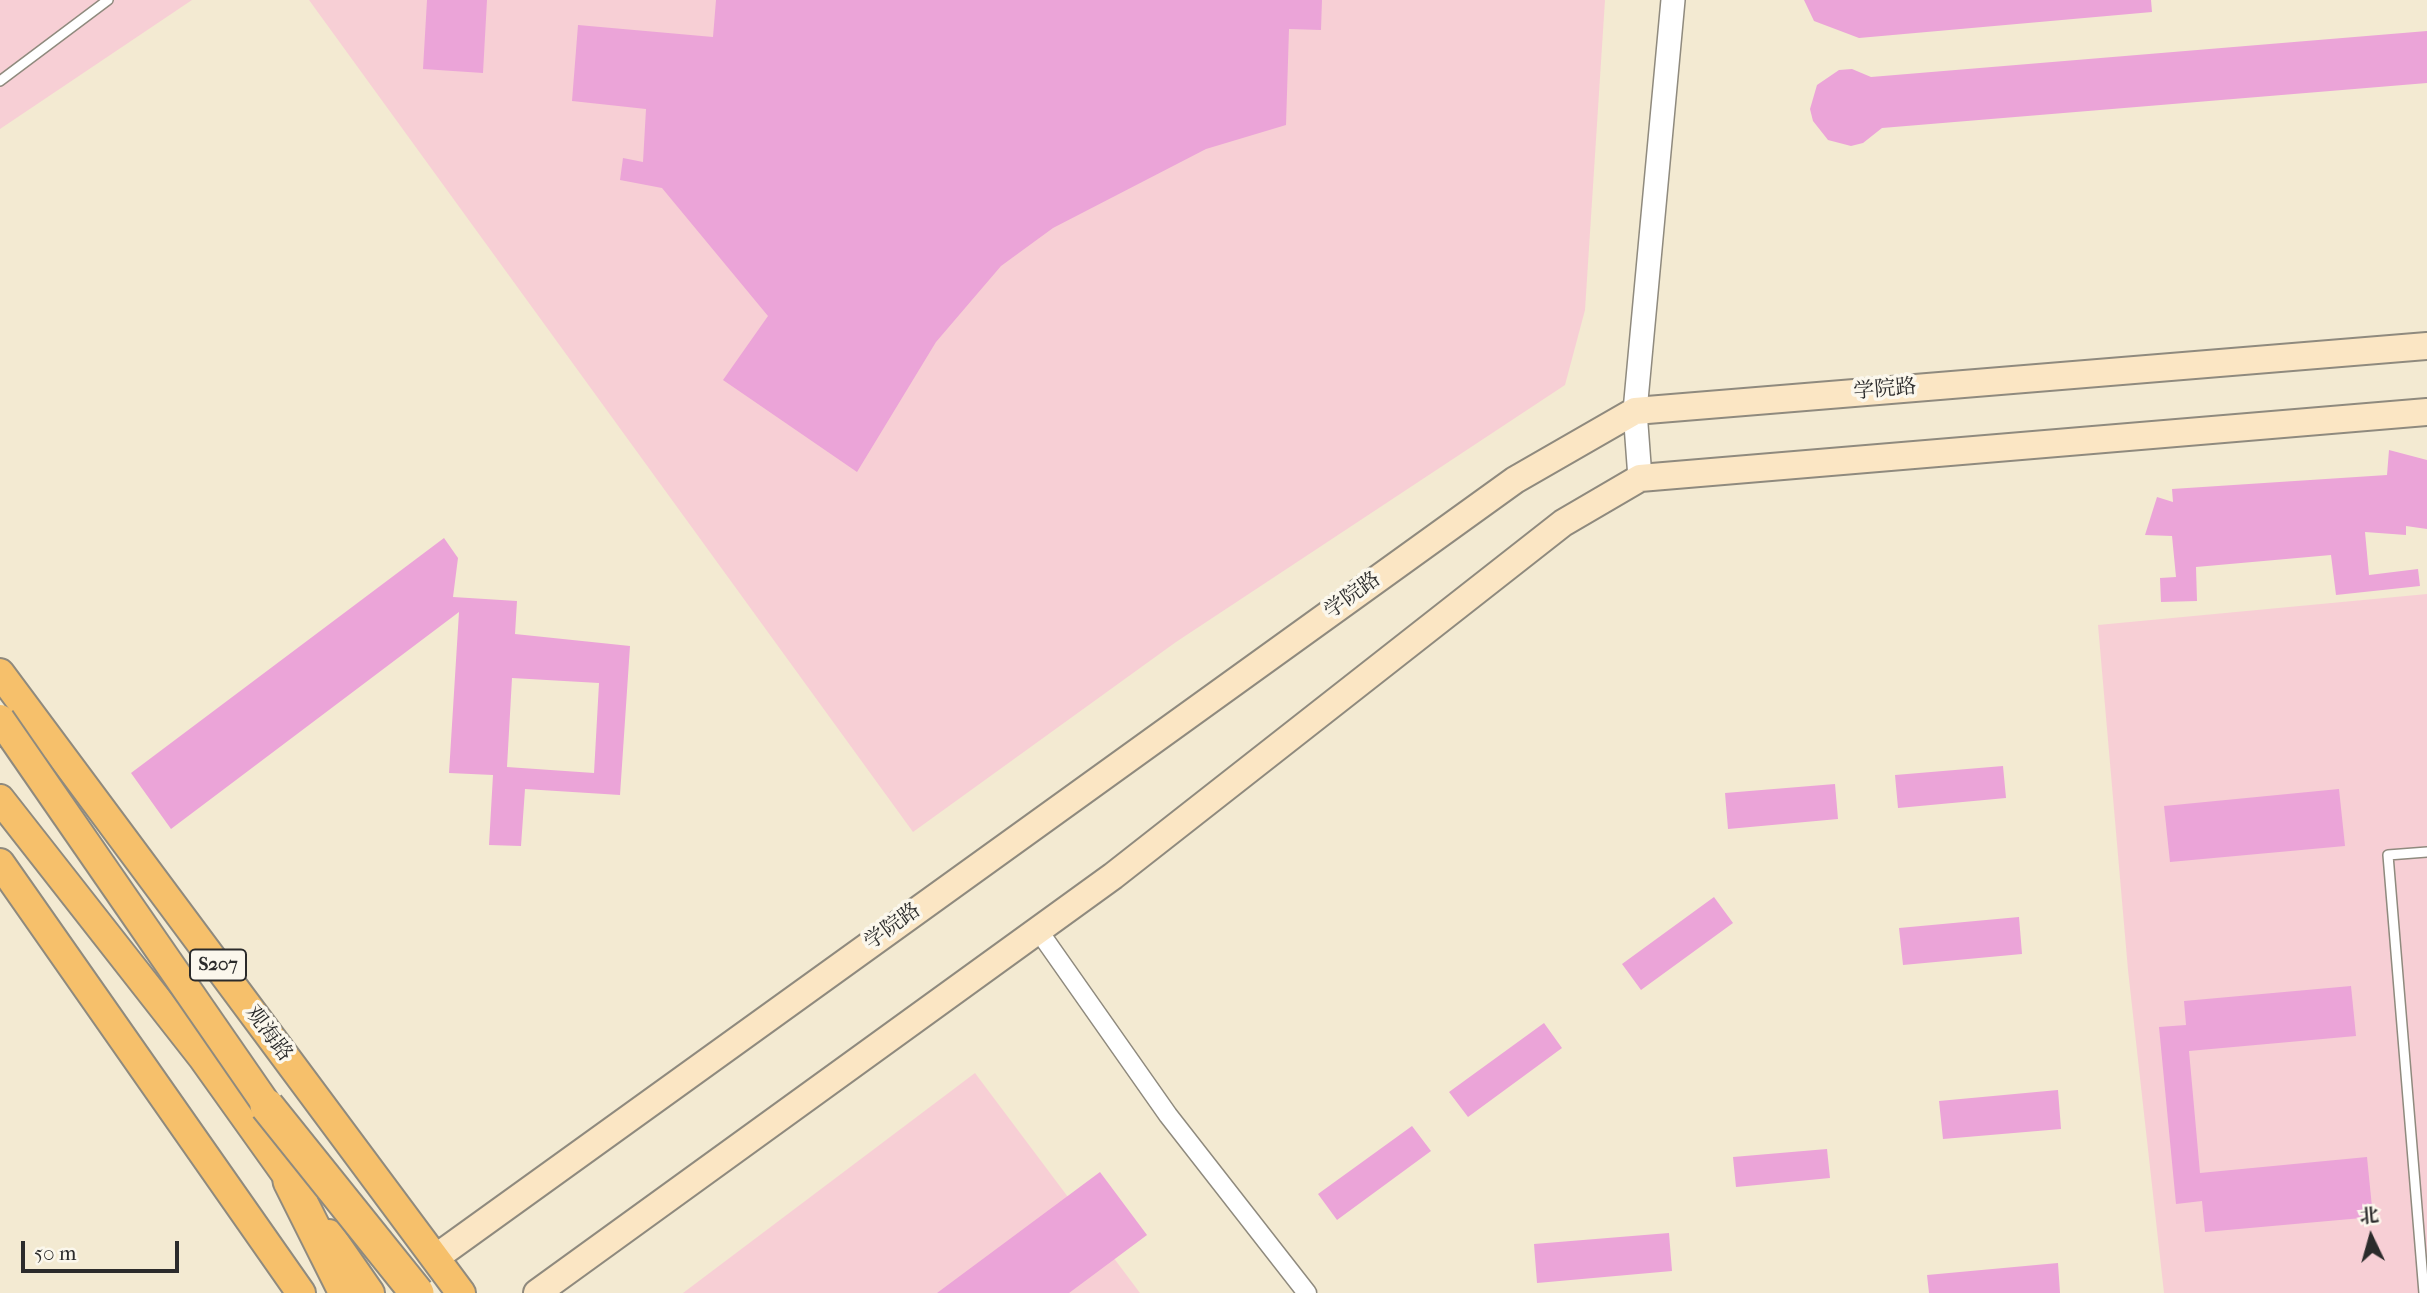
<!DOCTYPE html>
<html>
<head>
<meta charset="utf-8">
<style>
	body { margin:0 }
	#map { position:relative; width:2427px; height:1293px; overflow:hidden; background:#f3ead2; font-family:"IM FELL French Canon","Noto Serif SC",serif }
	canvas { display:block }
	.north { position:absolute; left:2336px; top:1202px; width:70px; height:70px; -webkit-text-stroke:5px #fbf7ec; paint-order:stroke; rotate:355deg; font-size:19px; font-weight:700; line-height:28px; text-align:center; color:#2b2b2b }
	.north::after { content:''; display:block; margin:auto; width:24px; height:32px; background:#2b2b2b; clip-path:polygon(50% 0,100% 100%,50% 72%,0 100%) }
	.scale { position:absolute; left:21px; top:1241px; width:158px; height:32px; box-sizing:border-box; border:4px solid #2b2b2b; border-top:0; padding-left:9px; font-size:21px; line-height:24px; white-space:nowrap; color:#2b2b2b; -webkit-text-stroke:5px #fbf7ec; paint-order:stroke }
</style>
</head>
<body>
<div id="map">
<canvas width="2427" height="1293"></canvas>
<div class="north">北</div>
<div class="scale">50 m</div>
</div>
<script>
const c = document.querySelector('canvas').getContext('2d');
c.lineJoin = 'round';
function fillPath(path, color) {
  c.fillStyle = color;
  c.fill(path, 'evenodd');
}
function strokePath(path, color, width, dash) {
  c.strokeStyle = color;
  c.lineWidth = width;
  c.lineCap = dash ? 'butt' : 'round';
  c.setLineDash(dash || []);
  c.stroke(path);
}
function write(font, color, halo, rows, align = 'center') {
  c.font = font + ' "IM FELL French Canon","Noto Serif SC",serif';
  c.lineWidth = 7;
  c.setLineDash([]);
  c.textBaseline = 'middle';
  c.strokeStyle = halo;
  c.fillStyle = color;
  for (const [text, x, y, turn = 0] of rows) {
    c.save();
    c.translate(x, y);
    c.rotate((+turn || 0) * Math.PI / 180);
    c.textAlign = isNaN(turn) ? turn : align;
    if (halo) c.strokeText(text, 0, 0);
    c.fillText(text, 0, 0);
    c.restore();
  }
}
const built = new Path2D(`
	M 0,0 L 192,0 L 0,129 Z
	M 309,0 L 1605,0 L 1585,310 L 1565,385 L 1176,642 L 913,832 Z
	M 2427,594 L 2427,1293 L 2164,1293 L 2128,970 L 2098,625 Z
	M 975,1073 L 1140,1293 L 683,1293 Z`);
const building = new Path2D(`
	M 427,0 L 487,0 L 483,73 L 423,69 Z
	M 716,0 L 1322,0 L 1321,30 L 1289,29 L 1286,125 L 1206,149 L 1053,228 L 1001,266 L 936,342 L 857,472 L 723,380 L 768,316 L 662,188 L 620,180 L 623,158 L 643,162 L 646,109 L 572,101 L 578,25 L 713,37 Z
	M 1804,0 L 2151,0 L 2152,12 L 1859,38 L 1814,21 Z
	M 2427,31 L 2427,83 L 1882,128 L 1863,143 L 1851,146 L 1828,140 L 1813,121 L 1810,109 L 1817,85 L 1839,70 L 1852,69 L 1871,77 Z
	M 2389,450 L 2427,460 L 2427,529 L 2406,526 L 2406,535 L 2365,532 L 2369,575 L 2418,569 L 2420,586 L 2336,595 L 2331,555 L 2196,567 L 2197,601 L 2161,602 L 2160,578 L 2176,577 L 2172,536 L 2145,535 L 2157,497 L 2173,502 L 2172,489 L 2387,475 Z
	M 444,538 L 458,558 L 453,597 L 517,601 L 515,634 L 630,646 L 620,795 L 525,789 L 521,846 L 489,845 L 493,775 L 449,773 L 459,612 L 171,829 L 131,773 ZM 512,678 L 599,683 L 594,773 L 507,767 Z
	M 2003,766 L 2006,798 L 1898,808 L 1895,775 Z
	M 1835,784 L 1838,819 L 1728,829 L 1725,793 Z
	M 2339,789 L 2345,846 L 2170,862 L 2164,806 Z
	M 1714,897 L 1733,923 L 1641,990 L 1622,964 Z
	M 2019,917 L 2022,954 L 1903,965 L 1899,928 Z
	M 2351,986 L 2356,1036 L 2189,1051 L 2200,1173 L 2367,1157 L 2373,1217 L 2205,1232 L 2202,1201 L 2176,1204 L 2159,1027 L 2186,1025 L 2184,1001 Z
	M 1544,1023 L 1562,1048 L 1468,1117 L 1449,1092 Z
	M 2058,1090 L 2061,1129 L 1943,1139 L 1939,1101 Z
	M 1412,1126 L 1431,1151 L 1337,1220 L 1318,1194 Z
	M 1827,1149 L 1830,1178 L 1736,1187 L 1733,1157 Z
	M 1100,1172 L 1147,1235 L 1069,1293 L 937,1293 Z
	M 1669,1233 L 1672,1271 L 1537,1283 L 1534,1244 Z
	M 2058,1263 L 2060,1293 L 1929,1293 L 1927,1275 Z`);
const service = new Path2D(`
	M 0,81 L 108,0
	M 2424,1293 L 2388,855 L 2427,852`);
const minor = new Path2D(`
	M 1038,930 L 1168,1115 L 1307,1293`);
const tertiary = new Path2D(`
	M 1640,478 L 1635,411 L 1673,0`);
const secondary = new Path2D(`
	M 435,1258 L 1515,480 L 1635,411 L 2427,346
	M 537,1293 L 1113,876 L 1563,523 L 1640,478 L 2427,412`);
const primary = new Path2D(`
	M 0,673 L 461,1293
	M 0,799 L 203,1058 L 303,1198
	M 0,863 L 301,1293
	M 329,1234 L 370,1293`);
const motorway = new Path2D(`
	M 290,1181 L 346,1293`);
const primaryBridge = new Path2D(`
	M 0,719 L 280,1124`);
const motorwayBridge = new Path2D(`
	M 267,1106 L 417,1293`);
const shields = [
	[218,965,56]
];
const shieldNames = [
	["S207",218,965]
];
const streetNames = [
	["学院路",1885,390,-5],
	["学院路",1353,596,-36],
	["学院路",893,927,-36],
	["观海路",268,1034,53]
];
fillPath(built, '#f7cfd5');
fillPath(building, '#eba4d8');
strokePath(service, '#8f8a7e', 12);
strokePath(minor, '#8f8a7e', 21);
strokePath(tertiary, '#8f8a7e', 26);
strokePath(secondary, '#8f8a7e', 30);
strokePath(primary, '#8f8a7e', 32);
strokePath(motorway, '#8f8a7e', 37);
strokePath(service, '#fff', 9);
strokePath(minor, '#fff', 18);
strokePath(tertiary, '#fff', 23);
strokePath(secondary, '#fbe6c4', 26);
strokePath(primary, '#f6c06b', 28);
strokePath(motorway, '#f6c06b', 33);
strokePath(primaryBridge, '#8f8a7e', 32, []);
strokePath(motorwayBridge, '#8f8a7e', 37, []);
strokePath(primaryBridge, '#f6c06b', 28);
strokePath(motorwayBridge, '#f6c06b', 33);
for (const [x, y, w] of shields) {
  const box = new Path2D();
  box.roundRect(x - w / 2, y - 15.5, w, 31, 5);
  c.fillStyle = '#fbf7ec';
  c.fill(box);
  strokePath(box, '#2b2b2b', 2);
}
write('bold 19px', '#2b2b2b', null, shieldNames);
write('21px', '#2b2b2b', '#fbf7ec', streetNames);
</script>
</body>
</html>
